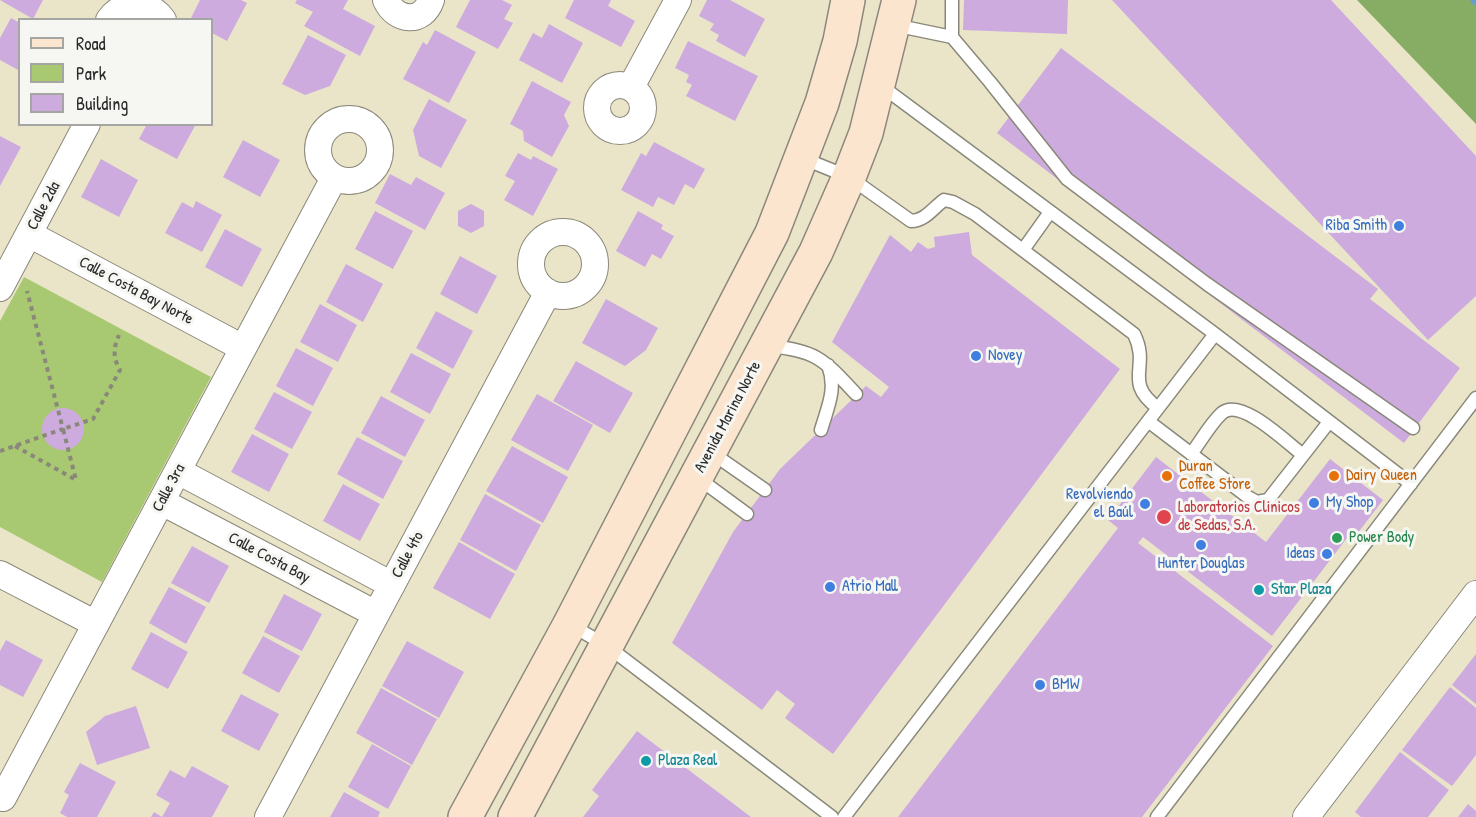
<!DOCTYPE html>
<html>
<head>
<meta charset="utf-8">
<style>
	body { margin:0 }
	#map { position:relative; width:1476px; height:817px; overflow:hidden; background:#eae5c8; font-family:"Patrick Hand",sans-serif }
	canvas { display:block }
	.legend { position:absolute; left:18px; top:18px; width:195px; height:108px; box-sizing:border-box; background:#f6f6f2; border:2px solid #a5a5a2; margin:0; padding:8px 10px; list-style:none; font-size:18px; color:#2b2b2b }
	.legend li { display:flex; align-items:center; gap:12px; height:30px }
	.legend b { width:30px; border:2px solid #a5a5a2 }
</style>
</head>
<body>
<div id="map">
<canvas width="1476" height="817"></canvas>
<ul class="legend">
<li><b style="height:8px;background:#fce5cf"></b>Road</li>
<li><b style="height:16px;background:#a8c971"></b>Park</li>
<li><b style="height:16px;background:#cdabdf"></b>Building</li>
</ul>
</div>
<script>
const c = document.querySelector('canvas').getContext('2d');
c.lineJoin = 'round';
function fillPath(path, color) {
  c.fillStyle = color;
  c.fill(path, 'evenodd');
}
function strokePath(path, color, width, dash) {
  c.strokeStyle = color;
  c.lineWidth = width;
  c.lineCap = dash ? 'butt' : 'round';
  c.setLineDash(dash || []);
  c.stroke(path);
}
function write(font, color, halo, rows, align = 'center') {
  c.font = font + ' "Patrick Hand",sans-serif';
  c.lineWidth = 6;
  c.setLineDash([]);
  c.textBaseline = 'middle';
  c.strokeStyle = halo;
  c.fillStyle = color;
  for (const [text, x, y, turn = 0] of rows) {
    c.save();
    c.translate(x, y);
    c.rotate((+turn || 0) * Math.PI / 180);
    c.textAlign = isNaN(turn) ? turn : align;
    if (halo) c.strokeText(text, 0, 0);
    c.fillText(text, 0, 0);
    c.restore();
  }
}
const green = new Path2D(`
	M 24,277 L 211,377 L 102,582 L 0,527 L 0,321 Z`);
const forest = new Path2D(`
	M 1357,0 L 1476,0 L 1476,124 Z`);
const stream = new Path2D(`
	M 1474,0 L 1476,2`);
const building = new Path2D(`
	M 0,0 L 43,0 L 33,19 Z
	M 200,0 L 241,0 L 247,3 L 227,41 L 212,33 L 212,20 L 190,20 Z
	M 297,0 L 348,0 L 343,9 L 375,26 L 360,56 L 304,26 L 313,12 L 295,3 Z
	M 470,0 L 502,0 L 512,5 L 504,19 L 513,23 L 498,49 L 456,27 Z
	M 574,0 L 611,0 L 608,6 L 635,21 L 621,47 L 565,18 Z
	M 707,0 L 730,0 L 765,19 L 745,57 L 716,41 L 719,35 L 710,30 L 714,24 L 699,16 Z
	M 964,0 L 1068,0 L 1067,34 L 963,30 Z
	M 1112,0 L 1331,0 L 1476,156 L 1476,296 L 1428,340 Z
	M 11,18 L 20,23 L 20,71 L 0,60 L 0,38 Z
	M 549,24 L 583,43 L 562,83 L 519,60 L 533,33 L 542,38 Z
	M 435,30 L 476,52 L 449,103 L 403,79 L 423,42 L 427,45 Z
	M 308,35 L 346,55 L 330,86 L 305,95 L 282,84 Z
	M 688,41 L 758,76 L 735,121 L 686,96 L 692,85 L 686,82 L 689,75 L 675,68 Z
	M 1061,48 L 1378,289 L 1370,299 L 1460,368 L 1404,443 L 997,133 Z
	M 532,81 L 571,102 L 564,115 L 569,126 L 552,157 L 524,141 L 523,131 L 510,124 Z
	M 429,99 L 467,120 L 441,168 L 419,156 L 413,130 Z
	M 147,124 L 196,124 L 177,159 L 139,139 Z
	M 0,136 L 21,147 L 0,186 Z
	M 243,140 L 280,160 L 260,197 L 223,177 Z
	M 654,142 L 705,169 L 694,189 L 685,184 L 674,205 L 658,197 L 653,207 L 621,190 L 641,153 L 646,156 Z
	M 518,153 L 531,160 L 533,156 L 558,169 L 533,216 L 504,200 L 515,181 L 505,176 Z
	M 101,159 L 138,180 L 119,217 L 81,197 Z
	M 390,174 L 411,185 L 416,177 L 445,193 L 425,230 L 375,203 Z
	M 196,201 L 222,215 L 202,252 L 165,233 L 182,202 L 193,208 Z
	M 471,204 L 484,211 L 484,226 L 471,233 L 458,226 L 458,211 Z
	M 375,211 L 413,231 L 393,269 L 355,249 Z
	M 638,211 L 663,225 L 661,229 L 674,236 L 661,259 L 652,254 L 645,267 L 616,251 Z
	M 225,229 L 262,249 L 242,287 L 205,267 Z
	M 969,232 L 972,255 L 1120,369 L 833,754 L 785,718 L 795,704 L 777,690 L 762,710 L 672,643 L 733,532 L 780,469 L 866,386 L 881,397 L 889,387 L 832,342 L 890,235 L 911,252 L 918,242 L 928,249 L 935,247 L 934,237 Z
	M 460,256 L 497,276 L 477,314 L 440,294 Z
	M 346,264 L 383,284 L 363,322 L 326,302 Z
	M 606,299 L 658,328 L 646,350 L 625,366 L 582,343 Z
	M 320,304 L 357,325 L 338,362 L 300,342 Z
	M 436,311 L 473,331 L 453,369 L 416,348 Z
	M 296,348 L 333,368 L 313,406 L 276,386 Z
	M 411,353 L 451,374 L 430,414 L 390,392 Z
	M 576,361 L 633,393 L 610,433 L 553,401 Z
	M 274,392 L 312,412 L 292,449 L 254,429 Z
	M 537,394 L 593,425 L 568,471 L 511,440 Z
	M 381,396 L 425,420 L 405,457 L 361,433 Z
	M42 429a21 21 0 1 1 42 0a21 21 0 1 1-42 0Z
	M 252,434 L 289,454 L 269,492 L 231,472 Z
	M 357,437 L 403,461 L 383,499 L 337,474 Z
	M 512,446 L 568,477 L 543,523 L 486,491 Z
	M 1156,457 L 1266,542 L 1330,459 L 1383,500 L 1354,538 L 1350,534 L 1272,636 L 1143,537 L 1138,543 L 1273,646 L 1142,817 L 898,817 L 1118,528 L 1108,520 Z
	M 343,484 L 380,504 L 360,541 L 323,521 Z
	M 485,494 L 541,525 L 516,571 L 460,540 Z
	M 459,542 L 515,574 L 490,619 L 433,588 Z
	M 192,546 L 229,566 L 209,603 L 171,583 Z
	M 169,587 L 206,607 L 186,644 L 149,623 Z
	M 284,594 L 322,614 L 302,651 L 264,632 Z
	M 151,632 L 188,652 L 168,689 L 131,669 Z
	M 263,636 L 300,656 L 279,693 L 242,673 Z
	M 6,640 L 43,660 L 23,697 L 0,685 L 0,651 Z
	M 407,641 L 464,672 L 439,718 L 382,686 Z
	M 1476,654 L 1476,704 L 1452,685 Z
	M 1450,687 L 1476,708 L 1476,755 L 1452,786 L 1402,750 Z
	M 381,688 L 437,719 L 412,765 L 356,733 Z
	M 241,694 L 279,714 L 259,751 L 221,731 Z
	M 136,706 L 150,748 L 97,765 L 86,732 L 105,716 Z
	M 637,731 L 751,817 L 583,817 L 599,796 L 592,790 Z
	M 372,744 L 411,766 L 388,809 L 348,787 Z
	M 1400,752 L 1449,790 L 1428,817 L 1361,817 L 1355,812 Z
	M 80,763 L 116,782 L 97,817 L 67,817 L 60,813 L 69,795 L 64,792 Z
	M 192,766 L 229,786 L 212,817 L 151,817 L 154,812 L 162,817 L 170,803 L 156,795 L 170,770 L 185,778 Z
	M 344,792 L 380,812 L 378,817 L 330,817 Z
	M 1468,804 L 1476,811 L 1476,817 L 1458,817 Z`);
const path = new Path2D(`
	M 15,446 L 76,480 L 63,429 L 93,419 L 120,370 C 113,358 113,348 119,335
	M 0,451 L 63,429 L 27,291`);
const lane = new Path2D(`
	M 952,0 L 952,37 L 990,82 L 1067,179 L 1207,284 L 1413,428
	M 894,25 L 952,37
	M 880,85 L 1215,334 L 1411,484
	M 802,158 L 849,177 L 911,221 C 925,221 933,208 944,200 L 953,202 L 975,214 L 1134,334 C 1151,368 1122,381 1158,408
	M 1023,250 L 1050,212
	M 768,346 C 817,350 824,360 856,394
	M 1148,421 L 1248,497 L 1257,502 L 1268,500 L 1329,422
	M 821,430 C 828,406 837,389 828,365
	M 712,453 L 765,490
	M 1191,454 C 1201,441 1210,424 1222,413 C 1241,397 1287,443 1303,455
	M 698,478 L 747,514
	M 571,625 L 607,646 L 832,817
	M 844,817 L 1215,334
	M 1157,817 L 1476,398`);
const street = new Path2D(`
	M 386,0 C 396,22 423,24 431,0
	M 109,20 C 123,0 149,0 163,20
	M597 108a23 23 0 1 1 46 0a23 23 0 1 1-46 0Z
	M 631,87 L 678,0
	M318 150a31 31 0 1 1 62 0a31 31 0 1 1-62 0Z
	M531 264a32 32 0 1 1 64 0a32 32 0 1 1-64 0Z
	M 29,234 L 243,348
	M 0,288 L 87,124
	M 178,471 L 392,585
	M 162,502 L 376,614
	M 0,574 L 96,624
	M 3,798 L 334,178
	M 268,817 L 548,292
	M 1306,817 L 1476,594`);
const secondary = new Path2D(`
	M 465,817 L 570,624 L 772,233 L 822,103 L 840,41 L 848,0
	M 515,817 L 816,252 L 849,177 L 866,133 L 899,0`);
const markers = [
	[1399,226,6,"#3f7fe0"],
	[976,356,6,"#3f7fe0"],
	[1167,476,6,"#e8710a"],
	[1334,476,6,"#e8710a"],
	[1314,503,6,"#3f7fe0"],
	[1145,504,6,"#3f7fe0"],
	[1164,517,8,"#e0444e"],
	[1337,538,6,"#2e9e5b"],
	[1201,545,6,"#3f7fe0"],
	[1327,554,6,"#3f7fe0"],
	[830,587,6,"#3f7fe0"],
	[1259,590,6,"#0f9aa8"],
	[1040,685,6,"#3f7fe0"],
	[646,761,6,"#0f9aa8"]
];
const streetNames = [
	["Calle 2da",44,206,-62],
	["Calle Costa Bay Norte",136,291,28],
	["Avenida Marina Norte",728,417,-62],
	["Calle 3ra",169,488,-62],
	["Calle 4to",408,555,-62],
	["Calle Costa Bay",269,558,28]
];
const shopNames = [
	["Riba Smith",1387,226,"right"],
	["Novey",988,356],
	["Revolviendo",1133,495,"right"],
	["el Baúl",1133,513,"right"],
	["My Shop",1326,503],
	["Ideas",1315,554,"right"],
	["Hunter Douglas",1201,564,"center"],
	["Atrio Mall",842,587],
	["BMW",1052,685]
];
const foodNames = [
	["Duran",1179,467],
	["Coffee Store",1179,485],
	["Dairy Queen",1346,476]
];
const healthNames = [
	["Laboratorios Clinicos",1178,508],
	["de Sedas, S.A.",1178,526]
];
const leisureNames = [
	["Power Body",1349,538]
];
const cultureNames = [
	["Star Plaza",1271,590],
	["Plaza Real",658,761]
];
fillPath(green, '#a8c971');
fillPath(forest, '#86ad63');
strokePath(stream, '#629fd3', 7);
fillPath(building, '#cdabdf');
strokePath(lane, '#8a887a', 15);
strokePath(street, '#8a887a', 28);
strokePath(secondary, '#8a887a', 36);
strokePath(path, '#8a887a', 4, [4.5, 4.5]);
strokePath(lane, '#fff', 12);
strokePath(street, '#fff', 26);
strokePath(secondary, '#fce5cf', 33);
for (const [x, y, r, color] of markers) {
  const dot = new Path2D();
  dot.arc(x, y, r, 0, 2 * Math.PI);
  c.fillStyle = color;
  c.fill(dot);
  strokePath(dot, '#f6f6f2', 2);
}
write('16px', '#2b2b2b', '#f6f6f2', streetNames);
write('16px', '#366cbe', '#f6f6f2', shopNames, 'left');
write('16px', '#c56008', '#f6f6f2', foodNames, 'left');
write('16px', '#be3a42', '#f6f6f2', healthNames, 'left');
write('16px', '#27864d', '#f6f6f2', leisureNames, 'left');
write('16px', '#0d838f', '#f6f6f2', cultureNames, 'left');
</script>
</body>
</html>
